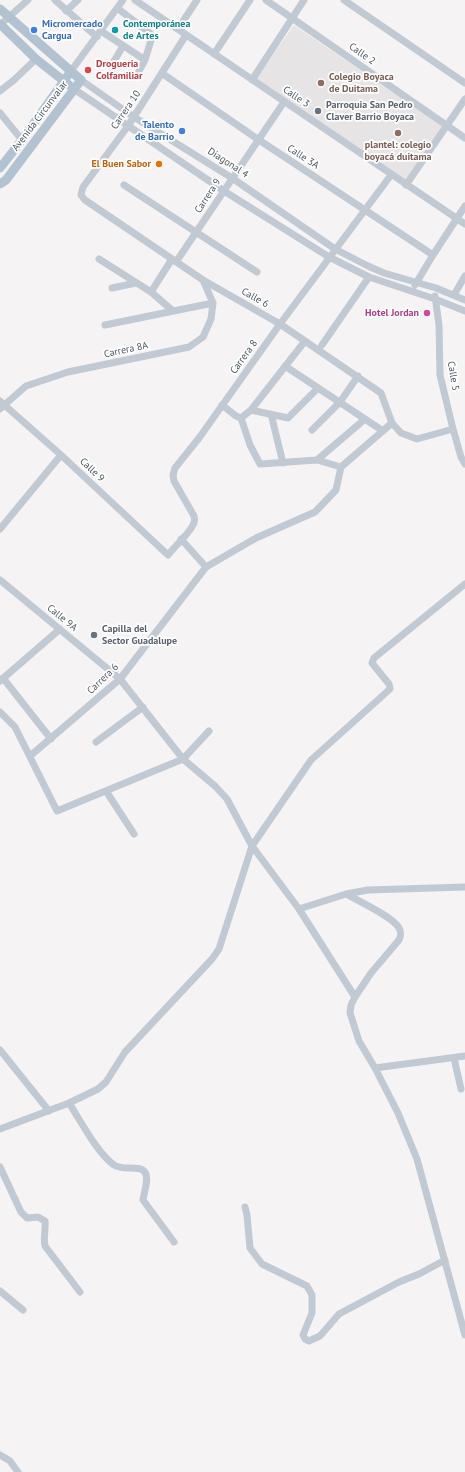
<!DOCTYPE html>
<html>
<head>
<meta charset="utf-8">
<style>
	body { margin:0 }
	canvas { display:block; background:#f5f3f3 }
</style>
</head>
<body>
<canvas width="465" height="1472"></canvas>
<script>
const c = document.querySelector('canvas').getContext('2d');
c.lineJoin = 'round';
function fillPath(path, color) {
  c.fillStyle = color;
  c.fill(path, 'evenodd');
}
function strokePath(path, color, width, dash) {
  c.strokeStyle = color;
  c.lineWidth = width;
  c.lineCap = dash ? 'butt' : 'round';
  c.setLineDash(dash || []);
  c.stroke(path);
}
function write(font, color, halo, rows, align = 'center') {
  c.font = font + ' "PT Sans",sans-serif';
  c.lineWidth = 3.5;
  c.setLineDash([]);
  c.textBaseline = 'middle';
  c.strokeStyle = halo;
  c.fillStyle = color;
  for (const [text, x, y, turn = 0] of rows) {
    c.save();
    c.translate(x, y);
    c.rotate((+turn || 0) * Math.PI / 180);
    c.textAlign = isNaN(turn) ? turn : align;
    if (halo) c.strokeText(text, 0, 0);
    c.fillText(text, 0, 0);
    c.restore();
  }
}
const education = new Path2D(`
	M 294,25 L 386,88 L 447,124 L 406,185 L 349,141 L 358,127 L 348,142 L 256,79 Z`);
const minor = new Path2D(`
	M 55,0 L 97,37
	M 135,0 L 465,224
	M 266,0 L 465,138
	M 344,0 L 465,83
	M 117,8 L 150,33 L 152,37 L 145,60 L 139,71
	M 66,11 L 78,0
	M 1,24 L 28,0
	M 178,29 L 197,0
	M 101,31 L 145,60
	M 186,35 L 128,126 L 83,187 L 81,195 L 85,200 L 203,280 L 280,324 L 381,393 L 392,423 L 401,433 L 417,439 L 453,429
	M 214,54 L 250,0
	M 113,63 L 123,46
	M 71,71 L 123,0
	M 163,74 L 259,140 L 433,255
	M 81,80 L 134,117 L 232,178 L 335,249 L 368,266 L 384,273 L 436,288 L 465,300
	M 252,80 L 304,0
	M 74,89 L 224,191 L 329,257 L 369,277 L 435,299 L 465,311
	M 0,91 L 14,80 L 36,59
	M 0,113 L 22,140
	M 124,185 L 257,272
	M 406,185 L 465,99
	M 99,259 L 151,292 L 173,311
	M 176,262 L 284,102
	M 415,285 L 433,255 L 465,206
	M 112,288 L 136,283
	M 151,292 L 172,259
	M 454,295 L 465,276
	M 435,296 L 439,325 L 440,375 L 453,429 L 461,457 L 465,464
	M 105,325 L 213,303
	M 322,345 L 369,277
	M 285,366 L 383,431
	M 0,401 L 61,455 L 168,555 C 175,546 188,535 193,525 C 195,522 195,520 194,516 L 174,481 L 173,475 L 175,468 L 199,438 L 280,324 L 391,175
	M 222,405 L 236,416 L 241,418
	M 0,409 L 26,386 L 68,372 L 189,347 L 203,337 L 211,319 L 213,303 L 203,280
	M 251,410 L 288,418 L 318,388
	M 271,414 L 283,463
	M 241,418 L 250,445 L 260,464 L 317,460 L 341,467 L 392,423
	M 241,418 L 251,410 L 305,341
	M 312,430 L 340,402 L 358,376
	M 317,460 L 365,419
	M 0,529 L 61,455
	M 181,539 L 206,567
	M 0,580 L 120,679 L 183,759 L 215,786 L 227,799 L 252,846 L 299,909 L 346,894 C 359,901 393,917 399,928 C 401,931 401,936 399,940 L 371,973 L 355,997 L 351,1005 L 350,1013 L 359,1041 L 375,1068 L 398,1113 L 417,1159 L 465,1335
	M 3,678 L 51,739
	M 0,681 L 60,629
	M 0,712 L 15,727 L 57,811 L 183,759 L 209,731
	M 96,742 L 143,707
	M 30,756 L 120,679 L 206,567 L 256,538 L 315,512 L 336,490 L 341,467
	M 106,791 L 134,834
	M 346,894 L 368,890 L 465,887
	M 299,909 L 355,997
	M 0,1050 L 49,1111
	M 454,1058 L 461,1089
	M 375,1068 L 465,1056
	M 69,1103 C 80,1120 98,1154 114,1165 C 122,1171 139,1165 144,1171 C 150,1177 144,1192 143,1200 L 174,1242
	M 0,1129 L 69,1103 L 98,1089 L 106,1082 L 125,1052 L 212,959 L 219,949 L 252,846 L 311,760 L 390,689 L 389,684 L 372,663 L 374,658 L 465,584
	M 0,1167 L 21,1212 L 27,1218 L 38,1217 L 45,1221 C 46,1230 43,1237 45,1246 L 80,1292
	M 245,1207 L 247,1215 L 250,1248 L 262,1264 L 307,1286 L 312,1295 L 312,1313 L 303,1335 L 305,1339 L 309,1341 L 320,1336 L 339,1314 L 399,1282 L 419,1274 L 445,1260
	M 0,1291 L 23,1310
	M 0,1455 L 10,1461 L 18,1472`);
const major = new Path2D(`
	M 0,9 L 81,80 L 6,180 L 0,184
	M 0,24 L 36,59 L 69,85
	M 0,168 L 22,140 L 71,71`);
const markers = [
	[34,30,4,"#3f7fe0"],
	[115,30,4,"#0f9aa8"],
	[88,70,4,"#e0444e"],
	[321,83,4,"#8d6e63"],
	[318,111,4,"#6b7280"],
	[182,131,4,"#3f7fe0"],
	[398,133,4,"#8d6e63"],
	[159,164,4,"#e8710a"],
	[427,313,4,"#d1479c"],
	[94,635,4,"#6b7280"]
];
const shopNames = [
	["Micromercado",42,24],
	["Cargua",42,36],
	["Talento",174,125,"right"],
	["de Barrio",174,137,"right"]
];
const cultureNames = [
	["Contemporánea",123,24],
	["de Artes",123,36]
];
const streetNames = [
	["Calle 2",362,54,35],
	["Calle 3",296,97,34],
	["Carrera 10",126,110,-56],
	["Avenida Circunvalar",40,116,-53],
	["Calle 3A",303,157,33],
	["Diagonal 4",228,163,33],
	["Carrera 9",208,196,-57],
	["Calle 6",255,298,29],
	["Carrera 8A",126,350,-12],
	["Carrera 8",244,357,-54],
	["Calle 5",453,376,81],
	["Calle 9",92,470,43],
	["Calle 9A",62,618,39],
	["Carrera 6",103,679,-44]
];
const healthNames = [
	["Drogueria",96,64],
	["Colfamiliar",96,76]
];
const educationNames = [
	["Colegio Boyaca",329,77],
	["de Duitama",329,89],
	["plantel: colegio",398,145,"center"],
	["boyacá duitama",398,157,"center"]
];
const worshipNames = [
	["Parroquia San Pedro",326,105],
	["Claver Barrio Boyaca",326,117],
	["Capilla del",102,629],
	["Sector Guadalupe",102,641]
];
const foodNames = [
	["El Buen Sabor",151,164]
];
const hotelNames = [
	["Hotel Jordan",419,313]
];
fillPath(education, '#e6e4e5');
strokePath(minor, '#c1cad2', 7);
strokePath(major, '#b3c2d1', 9);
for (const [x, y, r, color] of markers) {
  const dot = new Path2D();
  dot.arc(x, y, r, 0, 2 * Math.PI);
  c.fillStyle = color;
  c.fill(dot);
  strokePath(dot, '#fff', 1.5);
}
write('bold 10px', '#366cbe', '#fff', shopNames, 'left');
write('bold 10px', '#0d838f', '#fff', cultureNames, 'left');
write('10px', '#4a5661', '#fff', streetNames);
write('bold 10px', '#be3a42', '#fff', healthNames, 'left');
write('bold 10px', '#785e54', '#fff', educationNames, 'left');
write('bold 10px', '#5b616d', '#fff', worshipNames, 'left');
write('bold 10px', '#c56008', '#fff', foodNames, 'right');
write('bold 10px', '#b23c85', '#fff', hotelNames, 'right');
</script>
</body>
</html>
